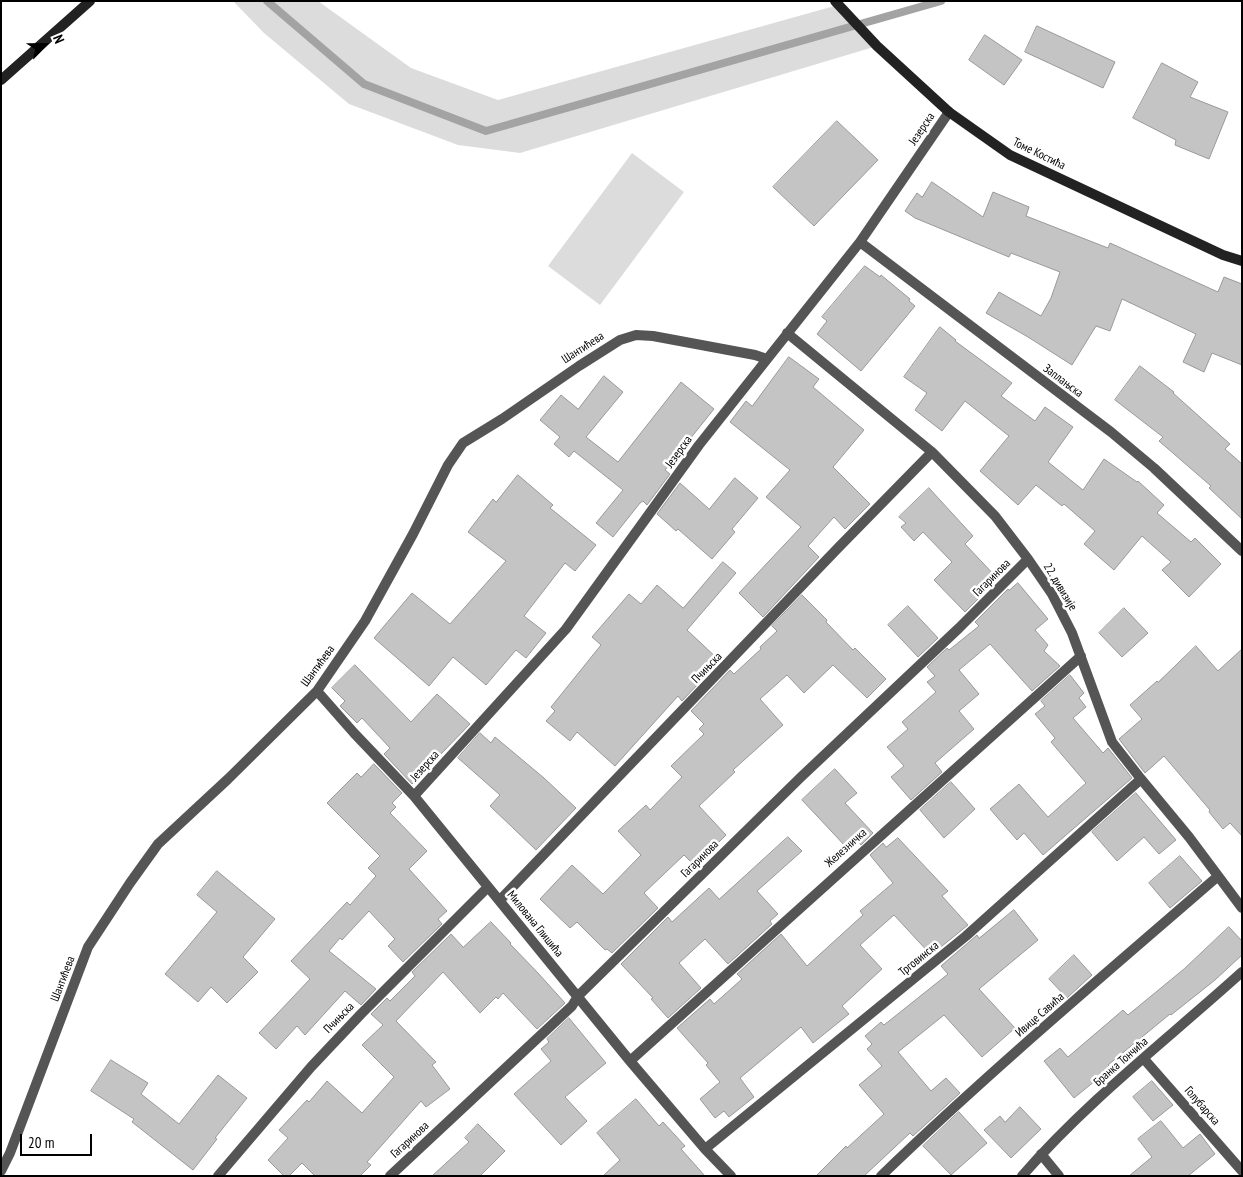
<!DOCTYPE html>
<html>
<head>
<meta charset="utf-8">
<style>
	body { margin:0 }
	#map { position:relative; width:1243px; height:1177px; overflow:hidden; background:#fff; font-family:"PT Sans Narrow",sans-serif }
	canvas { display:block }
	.frame { position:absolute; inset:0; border:2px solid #000; pointer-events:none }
	.north { position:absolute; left:20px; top:20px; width:50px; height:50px; -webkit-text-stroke:4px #fff; paint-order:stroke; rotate:67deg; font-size:14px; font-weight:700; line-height:20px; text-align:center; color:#000 }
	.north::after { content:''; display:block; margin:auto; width:18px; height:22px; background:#000; clip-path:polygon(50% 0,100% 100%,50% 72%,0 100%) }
	.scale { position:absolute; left:20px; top:1134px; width:72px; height:22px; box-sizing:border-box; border:2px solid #000; border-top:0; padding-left:6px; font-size:15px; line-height:18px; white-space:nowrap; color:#000; -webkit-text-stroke:4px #fff; paint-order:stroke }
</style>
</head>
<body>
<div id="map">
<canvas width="1243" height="1177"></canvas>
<div class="frame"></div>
<div class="north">N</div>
<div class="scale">20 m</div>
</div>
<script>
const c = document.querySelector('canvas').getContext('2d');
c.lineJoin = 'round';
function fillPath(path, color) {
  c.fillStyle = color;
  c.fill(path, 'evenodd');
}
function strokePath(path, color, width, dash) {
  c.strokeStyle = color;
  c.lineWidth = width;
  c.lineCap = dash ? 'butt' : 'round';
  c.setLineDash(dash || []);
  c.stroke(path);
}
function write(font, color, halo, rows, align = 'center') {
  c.font = font + ' "PT Sans Narrow",sans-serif';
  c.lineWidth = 5;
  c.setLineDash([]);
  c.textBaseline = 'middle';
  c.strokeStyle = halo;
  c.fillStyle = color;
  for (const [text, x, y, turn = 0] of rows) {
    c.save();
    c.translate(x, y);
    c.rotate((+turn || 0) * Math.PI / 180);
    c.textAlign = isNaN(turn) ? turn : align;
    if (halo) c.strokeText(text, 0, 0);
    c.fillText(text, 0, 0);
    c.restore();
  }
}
const green = new Path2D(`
	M 233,1 L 318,1 L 411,68 L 498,100 L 838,5 L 877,46 L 520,153 L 458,145 L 349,104 L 264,33 Z
	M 632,153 L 684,192 L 600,305 L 548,266 Z`);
const stream = new Path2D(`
	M 267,1 L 364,84 L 486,131 L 941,1`);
const building = new Path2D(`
	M 1037,26 L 1115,62 L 1103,88 L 1025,52 Z
	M 985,35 L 1022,60 L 1004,85 L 969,60 Z
	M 1162,63 L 1198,82 L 1190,97 L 1228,112 L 1209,159 L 1175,145 L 1176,140 L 1133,118 Z
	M 837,121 L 878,160 L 814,226 L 773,187 Z
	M 932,182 L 983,217 L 993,192 L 1029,207 L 1026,216 L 1108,248 L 1110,243 L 1218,292 L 1224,277 L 1242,284 L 1242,365 L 1212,353 L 1204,372 L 1183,362 L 1196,334 L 1122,299 L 1110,331 L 1096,326 L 1072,365 L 1028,337 L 986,313 L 999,292 L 1041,316 L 1051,298 L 1060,272 L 1011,253 L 1009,257 L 915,218 L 905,211 L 917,193 L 922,197 Z
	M 865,266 L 880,277 L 881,275 L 910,299 L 909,301 L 915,306 L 861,371 L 817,334 L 827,321 L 822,317 Z
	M 940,327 L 956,340 L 955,341 L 1012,383 L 1001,396 L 1035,421 L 1045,407 L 1073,427 L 1048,462 L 1083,490 L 1104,459 L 1137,482 L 1138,481 L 1164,505 L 1157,513 L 1191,542 L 1195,538 L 1221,564 L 1189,597 L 1162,570 L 1171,562 L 1142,536 L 1114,570 L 1084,544 L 1095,531 L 1064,504 L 1062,506 L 1036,485 L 1018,505 L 980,471 L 1009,436 L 965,401 L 942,431 L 915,410 L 927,393 L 904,377 Z
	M 789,357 L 819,379 L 813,387 L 864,430 L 833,467 L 870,504 L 845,529 L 834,517 L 808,546 L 819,557 L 763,617 L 739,593 L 801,527 L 766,497 L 790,470 L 730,422 L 746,401 L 752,406 Z
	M 1140,366 L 1174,392 L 1173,393 L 1230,444 L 1225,449 L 1242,464 L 1242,519 L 1209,488 L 1211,486 L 1159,441 L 1163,437 L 1115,400 Z
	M 604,376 L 623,392 L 586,437 L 618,462 L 681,382 L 714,409 L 665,470 L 670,474 L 647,505 L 643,501 L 640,503 L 613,537 L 596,523 L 623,490 L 574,451 L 569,457 L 554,444 L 560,437 L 540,420 L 561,395 L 578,409 Z
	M 518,475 L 553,505 L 550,508 L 596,545 L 575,571 L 565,563 L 524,616 L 546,633 L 526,658 L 516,650 L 486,685 L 453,657 L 429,686 L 374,638 L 412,593 L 450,624 L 506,561 L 468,532 L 493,499 L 496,502 Z
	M 735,478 L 758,498 L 732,529 L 735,532 L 712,559 L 678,529 L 676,531 L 657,514 L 680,483 L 709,509 Z
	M 929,488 L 973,536 L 965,544 L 998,579 L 965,612 L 934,580 L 952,562 L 923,532 L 914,541 L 901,527 L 906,523 L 899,517 Z
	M 723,562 L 736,573 L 687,630 L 720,661 L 682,701 L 678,696 L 615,766 L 577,732 L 570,741 L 546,721 L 555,711 L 551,707 L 601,645 L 592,637 L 629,594 L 641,604 L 657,585 L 683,608 Z
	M 1018,583 L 1048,619 L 1035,630 L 1048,645 L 1044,651 L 1060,666 L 1032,691 L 990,644 L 959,670 L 979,694 L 959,711 L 974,729 L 935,763 L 942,772 L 911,800 L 891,777 L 904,766 L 887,747 L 908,729 L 902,722 L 936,692 L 927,682 L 935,676 L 927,667 L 947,648 L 949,650 L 979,626 L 975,622 L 1008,589 L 1009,590 Z
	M 802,595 L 827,620 L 826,622 L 853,650 L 855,648 L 886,679 L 867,698 L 833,665 L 804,693 L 787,675 L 760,699 L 783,725 L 733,770 L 735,772 L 699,806 L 726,835 L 695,866 L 684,855 L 644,893 L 658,908 L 612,953 L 607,949 L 605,950 L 577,922 L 570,928 L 540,899 L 572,865 L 603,894 L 641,855 L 618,831 L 646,805 L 650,810 L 682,777 L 671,766 L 704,734 L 699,729 L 704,724 L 691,711 L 730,670 L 734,674 L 761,649 L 760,647 L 777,631 L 772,626 Z
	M 908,606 L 938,638 L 918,657 L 888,625 Z
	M 1124,608 L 1148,633 L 1122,657 L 1099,633 Z
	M 1196,646 L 1218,671 L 1242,649 L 1242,836 L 1230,823 L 1223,829 L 1209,812 L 1210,810 L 1164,756 L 1145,773 L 1119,739 L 1142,719 L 1130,705 L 1157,681 L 1158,682 Z
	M 355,665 L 411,722 L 437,694 L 470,724 L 412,784 L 384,754 L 390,748 L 362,718 L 357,723 L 340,706 L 345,701 L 332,688 Z
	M 1070,675 L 1084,693 L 1079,698 L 1086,707 L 1073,718 L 1103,753 L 1108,748 L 1132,778 L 1043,855 L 1024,833 L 1017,840 L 990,809 L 1019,784 L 1048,817 L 1086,783 L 1051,742 L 1055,738 L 1035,714 L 1045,706 L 1041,701 Z
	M 480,733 L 491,743 L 495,737 L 544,778 L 576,808 L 536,850 L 490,806 L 500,795 L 458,758 Z
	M 374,764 L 402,793 L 392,803 L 396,807 L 390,813 L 427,851 L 409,869 L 447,911 L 438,919 L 442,924 L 403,962 L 388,946 L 395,939 L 369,911 L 342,940 L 340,938 L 329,951 L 376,989 L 361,1005 L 345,991 L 305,1035 L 297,1026 L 276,1049 L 259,1033 L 310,979 L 291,961 L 347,902 L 350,905 L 376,876 L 368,868 L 380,856 L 327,803 L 357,773 L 361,777 Z
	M 835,769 L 857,793 L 845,803 L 873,833 L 861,845 L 856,839 L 847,848 L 802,800 Z
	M 951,782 L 975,809 L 944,838 L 920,810 Z
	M 1136,793 L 1176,840 L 1159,854 L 1144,837 L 1117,861 L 1092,832 Z
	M 788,837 L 802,851 L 757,891 L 778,914 L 770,921 L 772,924 L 728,964 L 705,939 L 679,963 L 701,988 L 668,1018 L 651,999 L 653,998 L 621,964 L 668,917 L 672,922 L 709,888 L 719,899 Z
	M 898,838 L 948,891 L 942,896 L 968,925 L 931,955 L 894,915 L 860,945 L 882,969 L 842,1006 L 849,1014 L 813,1043 L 801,1027 L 740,1078 L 754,1097 L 729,1117 L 724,1111 L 715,1118 L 700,1099 L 720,1082 L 706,1065 L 708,1063 L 677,1028 L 710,999 L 714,1004 L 742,979 L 737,974 L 781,934 L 807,966 L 863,915 L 860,911 L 893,883 L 870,855 L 883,843 L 886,847 Z
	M 1180,856 L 1202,881 L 1170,908 L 1149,883 Z
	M 217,871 L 275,919 L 243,957 L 258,972 L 227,1003 L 211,987 L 198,1002 L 165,974 L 217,912 L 197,895 Z
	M 1014,910 L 1038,940 L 979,989 L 1015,1028 L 982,1057 L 944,1015 L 898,1052 L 931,1091 L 946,1078 L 960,1093 L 913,1136 L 910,1133 L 864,1176 L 816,1176 L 846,1146 L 847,1148 L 884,1114 L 859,1085 L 882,1066 L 867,1049 L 872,1044 L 865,1036 L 881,1022 L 884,1025 L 948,974 L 941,966 L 977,935 L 979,938 Z
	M 491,922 L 511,943 L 510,944 L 538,973 L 565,1003 L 537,1029 L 503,993 L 498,999 L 496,997 L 480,1013 L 443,972 L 396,1021 L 436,1062 L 432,1065 L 450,1089 L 426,1107 L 421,1101 L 367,1162 L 371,1165 L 360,1176 L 315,1176 L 302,1163 L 289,1176 L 284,1176 L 268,1160 L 288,1138 L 279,1130 L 307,1100 L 309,1102 L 327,1081 L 362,1113 L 394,1077 L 362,1045 L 383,1025 L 371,1014 L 387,998 L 390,1001 L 415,976 L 412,972 L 451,934 L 463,947 Z
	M 1229,927 L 1242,941 L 1242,955 L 1215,980 L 1171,1015 L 1170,1014 L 1108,1065 L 1111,1068 L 1074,1098 L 1044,1061 L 1060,1048 L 1068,1057 L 1123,1010 L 1128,1015 L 1184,969 Z
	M 1074,955 L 1092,975 L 1067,998 L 1049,979 Z
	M 569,1018 L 606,1063 L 565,1097 L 587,1121 L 561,1145 L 514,1094 L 551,1061 L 541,1049 L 549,1042 L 547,1039 Z
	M 111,1060 L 148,1083 L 141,1094 L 179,1124 L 218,1075 L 247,1098 L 215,1138 L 217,1139 L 193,1170 L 132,1122 L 134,1119 L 91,1091 Z
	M 1152,1081 L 1173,1105 L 1153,1121 L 1133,1097 Z
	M 636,1099 L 659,1126 L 663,1122 L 685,1146 L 681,1149 L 705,1176 L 603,1176 L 620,1160 L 597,1133 Z
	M 1020,1107 L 1041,1129 L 1011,1158 L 984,1130 L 1000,1116 L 1005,1122 Z
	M 959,1112 L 987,1143 L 951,1175 L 923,1146 Z
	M 1161,1121 L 1183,1148 L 1200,1134 L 1215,1154 L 1188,1176 L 1129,1176 L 1152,1157 L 1138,1139 Z
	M 478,1124 L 505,1151 L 480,1176 L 432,1176 L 469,1142 L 465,1138 Z`);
const street = new Path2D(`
	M 860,242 L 1111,432 L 1154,468 L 1242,551
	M 787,333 L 932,452 L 995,516 L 1028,559 L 1052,594 L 1072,633 L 1112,742 L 1141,779 L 1189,837 L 1242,908
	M 317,691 L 354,733 L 414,796 L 630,1061 L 705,1149 L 731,1176
	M 414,796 L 566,629 L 699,445 L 860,242 L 949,112
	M 500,900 L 837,549 L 932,452
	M 1144,1059 L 1242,1171
	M 630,1061 L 1081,656
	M 705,1149 L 966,936 L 1141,779
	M 1041,1154 L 1059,1176
	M 1,1171 L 10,1153 L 88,947 L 130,883 L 158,844 L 228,779 L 317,691 L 365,621 L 413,534 L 448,465 L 463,443 L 502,419 L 579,366 L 620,340 L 636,335 L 653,336 L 755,355 L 767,359
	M 218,1176 L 311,1067 L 361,1014 L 488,887
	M 390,1176 L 572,1006 L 578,996 L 801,777 L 959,628 L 1028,559
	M 881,1176 C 989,1072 1104,975 1217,877
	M 1022,1176 C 1088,1100 1168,1039 1242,972`);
const secondary = new Path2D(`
	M 835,1 L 877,46 L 949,112 L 1010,155 L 1223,255 L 1242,261
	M 1,80 L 90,1`);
const streetNames = [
	["Језерска",922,129,-56],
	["Томе Костића",1039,154,26],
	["Шантићева",583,348,-33],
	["Заплањска",1063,381,37],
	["Језерска",679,452,-54],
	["Гагаринова",992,578,-45],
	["22. дивизије",1060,587,59],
	["Шантићева",318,666,-54],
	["Пчињска",707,668,-46],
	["Језерска",425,766,-48],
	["Железничка",846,848,-42],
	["Гагаринова",700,859,-45],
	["Милована Глишића",535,924,51],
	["Трговинска",919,959,-39],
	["Шантићева",63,979,-69],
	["Ивице Савића",1040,1015,-41],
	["Пчињска",339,1018,-46],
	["Бранка Тончића",1121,1062,-41],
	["Голубарска",1202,1106,49],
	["Гагаринова",410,1140,-43]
];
fillPath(green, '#dcdcdc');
strokePath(stream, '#a3a3a3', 8);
fillPath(building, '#c4c4c4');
strokePath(building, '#999', 1);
strokePath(street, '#555', 10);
strokePath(secondary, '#222', 10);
write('12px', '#000', '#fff', streetNames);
</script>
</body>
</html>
